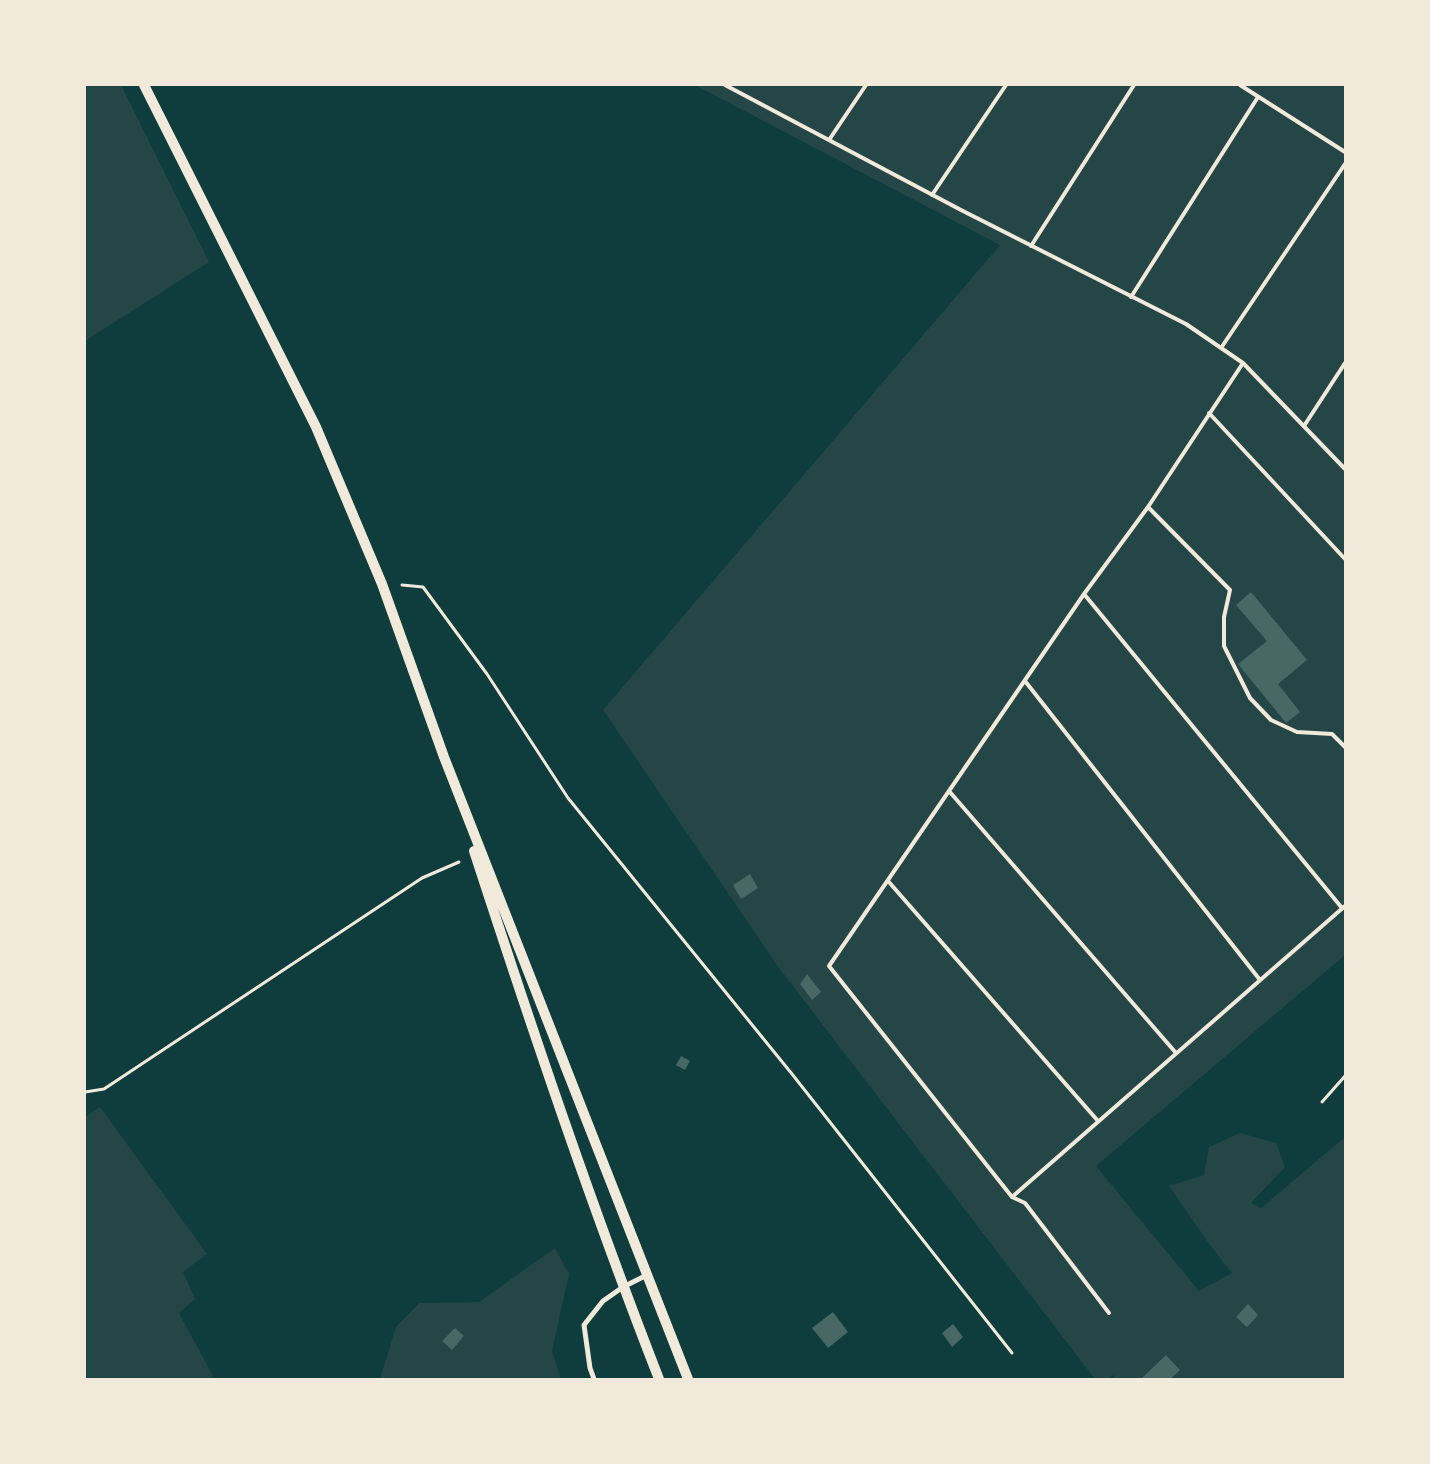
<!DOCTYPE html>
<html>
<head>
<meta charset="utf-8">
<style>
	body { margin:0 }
	#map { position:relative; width:1430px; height:1464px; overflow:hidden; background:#0f3d3e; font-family:Commissioner,sans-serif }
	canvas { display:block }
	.frame { position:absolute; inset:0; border:86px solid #f1e9da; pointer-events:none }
</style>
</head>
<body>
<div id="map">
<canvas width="1430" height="1464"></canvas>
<div class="frame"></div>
</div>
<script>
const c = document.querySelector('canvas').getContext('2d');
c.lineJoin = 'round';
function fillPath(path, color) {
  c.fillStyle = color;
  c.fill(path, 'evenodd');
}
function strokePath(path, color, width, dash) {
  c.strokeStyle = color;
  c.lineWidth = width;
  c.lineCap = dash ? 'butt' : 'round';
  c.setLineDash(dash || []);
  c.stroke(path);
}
const green = new Path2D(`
	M 85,85 L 121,85 L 209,262 L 85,341 Z
	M 695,85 L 1345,85 L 1345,955 L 1096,1166 L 1199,1291 L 1232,1273 L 1210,1245 L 1169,1186 L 1204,1175 L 1209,1147 L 1240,1133 L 1276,1143 L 1285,1167 L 1251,1203 L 1261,1208 L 1345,1137 L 1345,1379 L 1111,1379 L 1117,1372 L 1109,1379 L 1095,1379 L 779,968 L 603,710 L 1000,245 Z
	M 100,1107 L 207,1254 L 183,1272 L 195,1299 L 179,1313 L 213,1376 L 209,1379 L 85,1379 L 85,1117 Z
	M 555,1248 L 569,1274 L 552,1351 L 561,1379 L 380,1379 L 396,1327 L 419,1303 L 479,1302 Z`);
const building = new Path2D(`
	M 1251,592 L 1307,660 L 1278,684 L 1300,712 L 1286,723 L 1238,664 L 1267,641 L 1236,605 Z
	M 750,874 L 758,888 L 741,899 L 733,885 Z
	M 807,974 L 821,992 L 812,1000 L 800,984 Z
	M 681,1056 L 690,1061 L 685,1070 L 676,1065 Z
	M 1248,1304 L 1258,1315 L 1247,1327 L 1236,1317 Z
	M 833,1312 L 848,1332 L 828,1348 L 812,1328 Z
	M 953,1324 L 963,1337 L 952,1347 L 942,1333 Z
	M 455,1328 L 464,1336 L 452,1350 L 442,1341 Z
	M 1166,1355 L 1180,1370 L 1170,1379 L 1141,1379 Z`);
const path = new Path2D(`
	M 402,585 L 423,587 L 487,674 L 568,798 L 792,1074 L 1012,1353
	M 85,1092 L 104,1089 L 422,878 L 459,862
	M 1322,1102 L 1345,1076`);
const service = new Path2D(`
	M 725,85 L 961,210 L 1186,324 L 1243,363
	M 1240,85 L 1345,152
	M 829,140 L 866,85
	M 932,195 L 1006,85
	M 1031,246 L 1134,85
	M 1131,297 L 1258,97
	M 1221,348 L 1345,164
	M 1209,413 L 1345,559
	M 1304,426 L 1345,363
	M 1345,469 L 1243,363 L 1148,507 L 1084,594 L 829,966 L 1012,1197 L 1345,906
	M 1148,507 L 1230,590 L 1224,617 L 1224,646 L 1250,698 L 1271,720 L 1297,732 L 1332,734 L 1345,747
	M 1084,594 L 1342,908
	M 1025,681 L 1260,980
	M 949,791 L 1176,1053
	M 888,881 L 1098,1121
	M 1012,1197 L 1025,1203 L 1109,1313`);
const minor = new Path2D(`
	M 594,1379 L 590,1368 L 584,1325 L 603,1301 L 623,1287 L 647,1275`);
const secondary = new Path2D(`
	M 144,85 L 316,427 L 382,584 L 444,757 L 688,1379
	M 474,851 C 532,1029 591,1205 659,1379`);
fillPath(green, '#244646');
fillPath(building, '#486865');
strokePath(path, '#f1e9da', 3);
strokePath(service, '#f1e9da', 4);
strokePath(minor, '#f1e9da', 5);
strokePath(secondary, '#f1e9da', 10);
</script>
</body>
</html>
